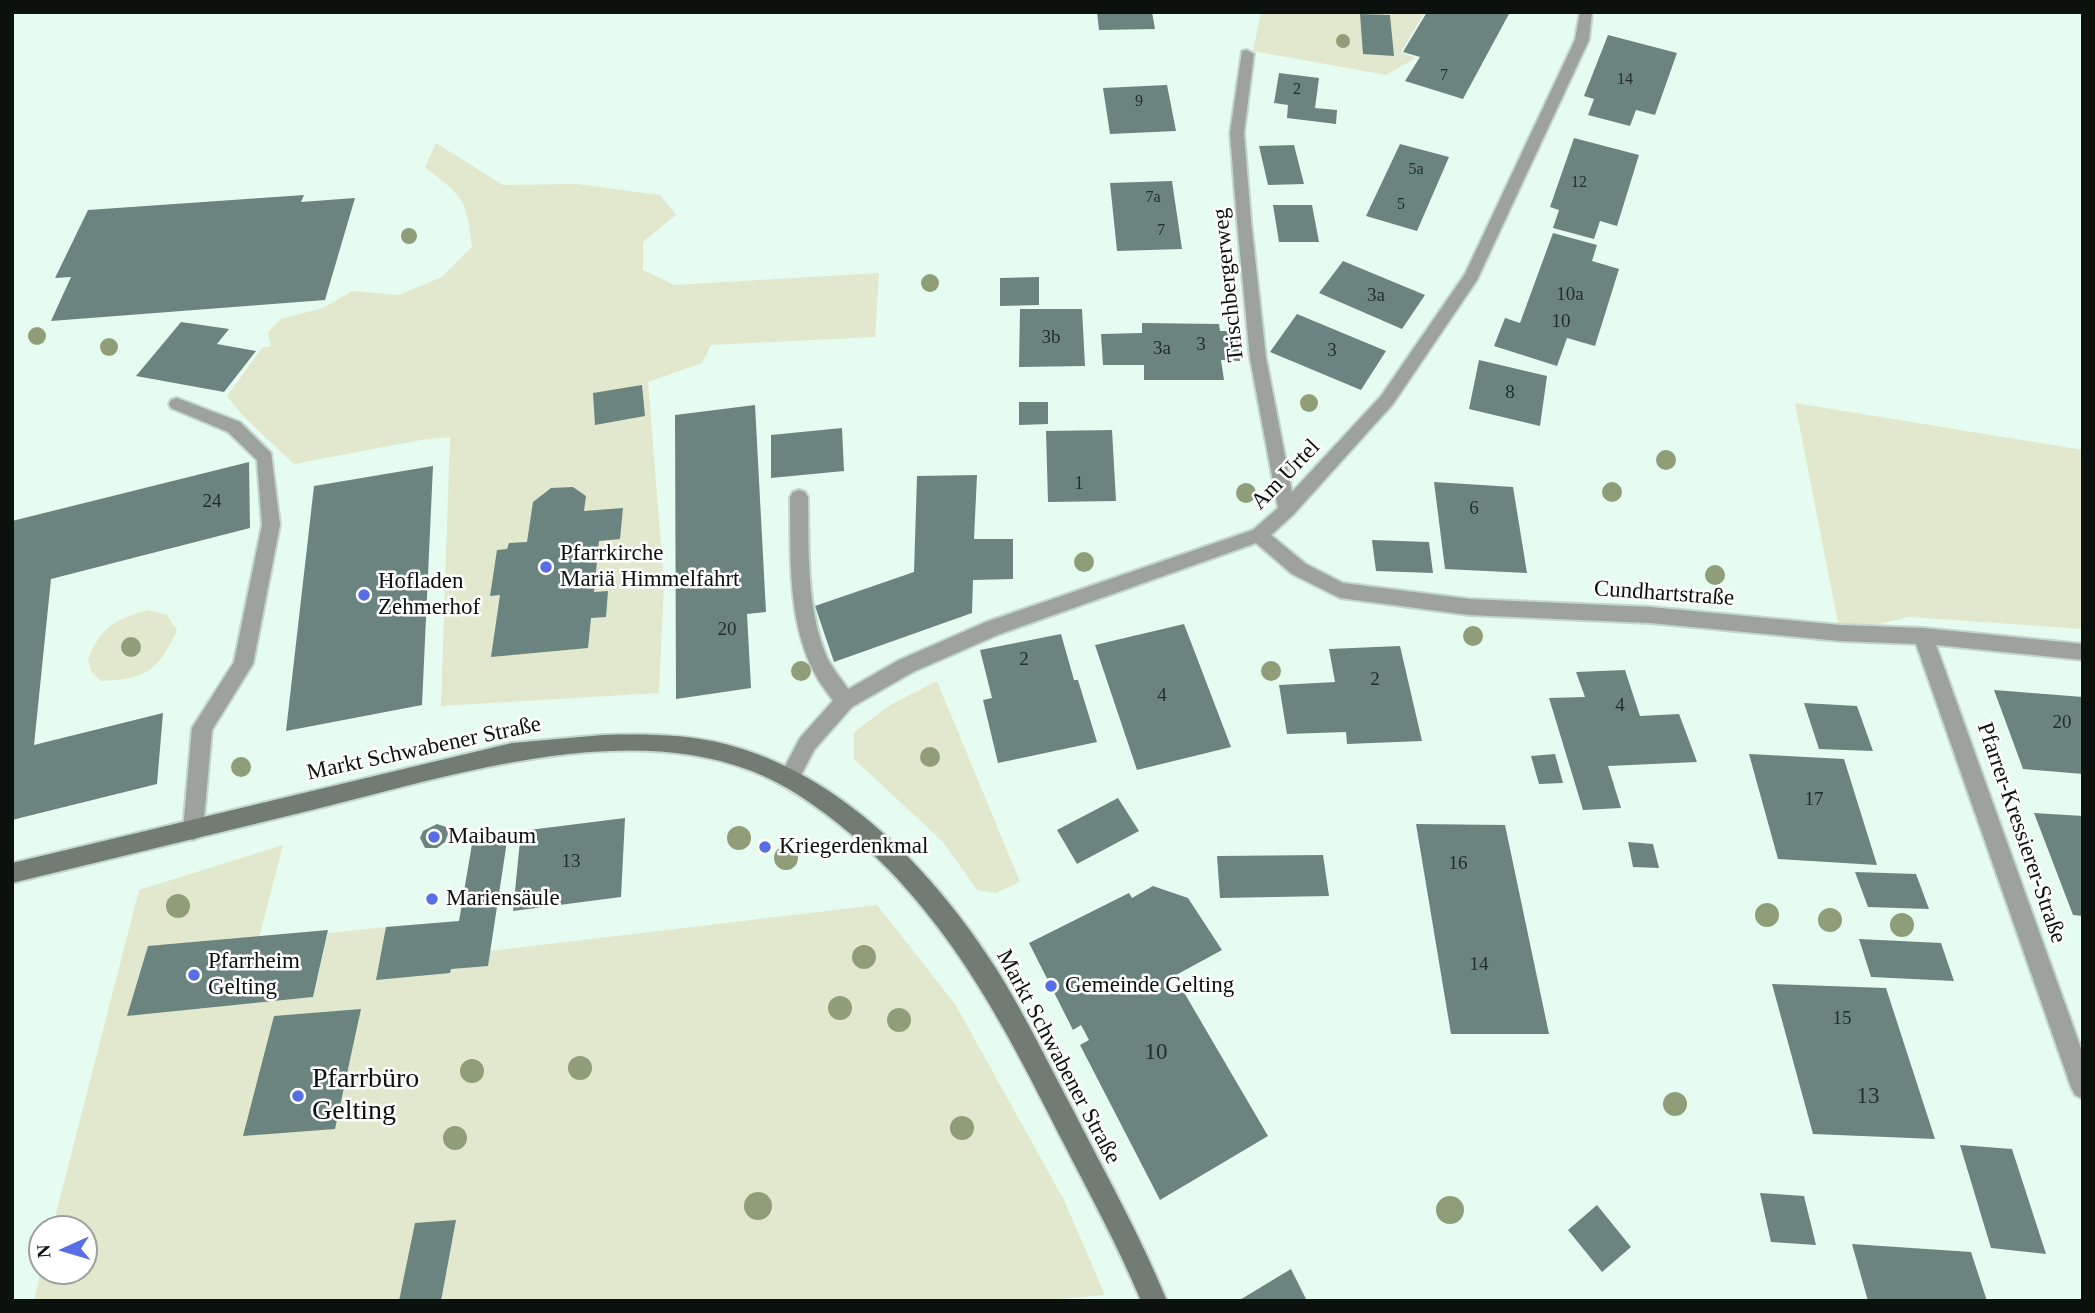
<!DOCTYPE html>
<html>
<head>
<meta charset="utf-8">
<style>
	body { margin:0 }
	#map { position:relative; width:2095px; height:1313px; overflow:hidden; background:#e6fcf0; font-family:"Times New Roman",serif }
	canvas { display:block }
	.frame { position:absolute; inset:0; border:14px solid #0b120e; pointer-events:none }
	.north { position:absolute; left:28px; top:1215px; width:70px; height:70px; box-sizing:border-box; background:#fff; border:2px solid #9da09f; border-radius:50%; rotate:266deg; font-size:19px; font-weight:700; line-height:28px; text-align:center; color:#0b120e }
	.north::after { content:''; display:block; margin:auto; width:24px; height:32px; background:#586ee4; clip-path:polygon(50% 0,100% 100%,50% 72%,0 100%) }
</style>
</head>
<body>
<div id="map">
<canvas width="2095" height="1313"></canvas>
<div class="frame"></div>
<div class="north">N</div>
</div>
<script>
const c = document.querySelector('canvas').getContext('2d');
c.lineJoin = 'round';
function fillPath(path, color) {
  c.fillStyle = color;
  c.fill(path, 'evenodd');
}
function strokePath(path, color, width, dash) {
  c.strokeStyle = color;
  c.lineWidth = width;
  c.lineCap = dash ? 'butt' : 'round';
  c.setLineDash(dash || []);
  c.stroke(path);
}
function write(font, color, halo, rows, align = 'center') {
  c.font = font + ' "Times New Roman",serif';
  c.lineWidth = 5;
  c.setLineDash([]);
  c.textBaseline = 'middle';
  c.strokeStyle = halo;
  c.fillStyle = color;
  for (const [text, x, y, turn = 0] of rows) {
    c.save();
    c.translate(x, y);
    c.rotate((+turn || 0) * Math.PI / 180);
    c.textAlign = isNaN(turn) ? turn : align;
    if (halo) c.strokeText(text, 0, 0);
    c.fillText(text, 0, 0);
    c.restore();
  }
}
const green = new Path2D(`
	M 1261,12 L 1425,12 L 1401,52 L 1416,58 L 1386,75 L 1253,51 Z
	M 436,143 L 503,185 L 577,184 L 660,195 L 676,215 L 643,242 L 643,270 L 674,285 L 879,273 L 875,337 L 711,345 L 702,363 L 648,382 L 664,584 L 659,693 L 441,706 L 450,437 L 421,440 L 294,464 L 243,416 L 227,396 L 262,348 L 271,346 L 268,332 L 281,319 L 323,308 L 352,291 L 399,295 L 442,277 L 472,247 C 467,199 462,196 425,167 Z
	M 1795,403 L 2083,450 L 2083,629 L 1909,617 L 1840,633 Z
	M 148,610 L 167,615 L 177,630 C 158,671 147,679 101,681 L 92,673 L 88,659 C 102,626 114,620 148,610 Z
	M 937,681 L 1020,882 L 996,893 L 977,890 L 943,842 L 854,759 L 854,732 L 890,705 Z
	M 283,845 L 242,1004 L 313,997 L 328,933 L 386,927 L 488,966 L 490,951 L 877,905 L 955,1004 L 1064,1200 L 1105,1295 L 1039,1301 L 34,1301 L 42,1267 L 42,1271 L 84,1271 L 84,1229 L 52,1229 L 139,890 Z`);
const building = new Path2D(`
	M 1097,12 L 1152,12 L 1155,29 L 1099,30 Z
	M 1427,12 L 1510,12 L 1463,99 L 1405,81 L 1420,57 L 1403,52 Z
	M 1360,14 L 1390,15 L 1394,56 L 1363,54 Z
	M 1608,35 L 1677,53 L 1655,115 L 1636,110 L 1630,126 L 1588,115 L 1594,99 L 1584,96 Z
	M 1279,73 L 1319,78 L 1315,108 L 1337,110 L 1336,124 L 1287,118 L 1288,105 L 1274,103 Z
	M 1167,85 L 1176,131 L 1110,134 L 1103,88 Z
	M 1574,138 L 1639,155 L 1617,226 L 1600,221 L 1594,239 L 1553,228 L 1559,210 L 1550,207 Z
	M 1400,144 L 1449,157 L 1417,231 L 1366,216 Z
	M 1294,145 L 1304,184 L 1268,185 L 1259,146 Z
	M 1172,181 L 1182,249 L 1117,251 L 1110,183 Z
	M 304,195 L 301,202 L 355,198 L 325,300 L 51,321 L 71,277 L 55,278 L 88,210 Z
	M 1273,205 L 1312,205 L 1319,242 L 1279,242 Z
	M 1553,233 L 1597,245 L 1592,261 L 1619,269 L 1595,346 L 1567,338 L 1557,366 L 1494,346 L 1505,318 L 1520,323 Z
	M 1343,261 L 1425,295 L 1402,329 L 1319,293 Z
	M 1039,277 L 1039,305 L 1000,306 L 1000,278 Z
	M 1020,309 L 1082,309 L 1085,366 L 1019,367 Z
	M 1297,314 L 1386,351 L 1361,390 L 1270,352 Z
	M 181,322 L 229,329 L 217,344 L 256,351 L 224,392 L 136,376 Z
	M 1142,323 L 1219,324 L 1220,331 L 1237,331 L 1240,361 L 1221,360 L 1224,380 L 1144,380 L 1144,365 L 1103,365 L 1101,334 L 1142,333 Z
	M 1479,360 L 1547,376 L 1540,426 L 1469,409 Z
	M 642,385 L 645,416 L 595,425 L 593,393 Z
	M 1019,402 L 1048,402 L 1048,424 L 1019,425 Z
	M 755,405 L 766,612 L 747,614 L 751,688 L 676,699 L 675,415 Z
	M 842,428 L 844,471 L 771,478 L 771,435 Z
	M 1112,430 L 1116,501 L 1048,502 L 1046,431 Z
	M 249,462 L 250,528 L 51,579 L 34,745 L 163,713 L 157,784 L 12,820 L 12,521 Z
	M 433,466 L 422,705 L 286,731 L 314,486 Z
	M 977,475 L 974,539 L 1013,539 L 1013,579 L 973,580 L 972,613 L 834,662 L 815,606 L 914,572 L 917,476 Z
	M 1434,482 L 1513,487 L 1527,573 L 1445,569 Z
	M 573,487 L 586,496 L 584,511 L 623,508 L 620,539 L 599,541 L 594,592 L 608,591 L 606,617 L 591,618 L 588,648 L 491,657 L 500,595 L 490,596 L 497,550 L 507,549 L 509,543 L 527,542 L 533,502 L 551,488 Z
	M 1372,540 L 1429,542 L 1433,573 L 1376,571 Z
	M 1184,624 L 1231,747 L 1137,770 L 1095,645 Z
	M 1061,634 L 1074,680 L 1078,680 L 1097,742 L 998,763 L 983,700 L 992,698 L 980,650 Z
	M 1400,646 L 1422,741 L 1347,744 L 1346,732 L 1287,734 L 1279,685 L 1335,682 L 1329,649 Z
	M 1625,670 L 1640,716 L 1679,714 L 1697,762 L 1608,766 L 1621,808 L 1583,810 L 1549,698 L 1585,697 L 1576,672 Z
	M 1994,690 L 2083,697 L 2083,774 L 2023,769 Z
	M 1804,703 L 1857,706 L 1873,751 L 1819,749 Z
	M 1555,754 L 1563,783 L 1539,784 L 1531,756 Z
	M 1749,754 L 1844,759 L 1877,865 L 1778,859 Z
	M 1118,798 L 1139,831 L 1077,864 L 1057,830 Z
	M 2034,813 L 2083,816 L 2083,916 L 2073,915 Z
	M 625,818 L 621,897 L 513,911 L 521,831 Z
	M 437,824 L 446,827 L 448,834 L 445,842 L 437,848 L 425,848 L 420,838 L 423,831 Z
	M 1416,824 L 1505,825 L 1549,1034 L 1451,1034 Z
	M 507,841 L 488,966 L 451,969 L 450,973 L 376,980 L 386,927 L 459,921 L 472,844 Z
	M 1628,842 L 1653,844 L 1659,868 L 1633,867 Z
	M 1323,855 L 1329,896 L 1220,898 L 1217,856 Z
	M 1855,872 L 1916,874 L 1929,909 L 1868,907 Z
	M 1153,886 L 1188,898 L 1222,950 L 1165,981 L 1173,994 L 1182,989 L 1268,1136 L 1160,1200 L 1080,1045 L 1089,1040 L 1081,1025 L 1073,1030 L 1029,943 L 1129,893 L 1132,898 Z
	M 328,930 L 313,997 L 127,1016 L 148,946 Z
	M 1859,939 L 1941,943 L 1954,981 L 1871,977 Z
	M 1772,984 L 1886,988 L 1935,1139 L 1813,1134 Z
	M 361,1009 L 335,1129 L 243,1136 L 274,1016 Z
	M 1960,1145 L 2012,1149 L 2046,1254 L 1991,1248 Z
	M 1760,1193 L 1804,1196 L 1816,1245 L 1771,1242 Z
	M 1597,1205 L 1631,1247 L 1602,1272 L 1568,1230 Z
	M 456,1220 L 441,1301 L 399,1301 L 415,1223 Z
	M 1852,1244 L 1971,1252 L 1987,1301 L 1868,1301 Z
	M 1291,1269 L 1307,1301 L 1238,1301 Z`);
const service = new Path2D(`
	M 177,398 L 240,422 L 271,453 L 280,525 L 253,664 L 212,730 L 203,830 L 200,837 L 193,840 L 186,837 L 183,830 L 192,728 L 234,662 L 262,525 L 257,460 L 228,432 L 171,408 L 169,404 L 171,400 Z
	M 799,490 L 805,492 L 808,497 C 809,549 806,606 826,655 C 833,672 847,684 855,701 L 852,707 L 845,710 C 836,706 832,699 826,691 C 786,637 791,561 790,497 L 793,492 Z`);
const minor = new Path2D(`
	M 1580,12 L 1592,12 L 1589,40 L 1477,280 L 1393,404 L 1293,515 L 1271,535 L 1306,564 L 1343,583 L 1469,599 L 1650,607 L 1840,625 L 1923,628 L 2083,644 L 2083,660 L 1936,645 L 2083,1054 L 2083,1099 L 2075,1095 L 2071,1087 L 1916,644 L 1840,641 L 1650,623 L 1469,615 L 1340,598 L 1292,574 L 1256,543 L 1000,634 L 913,672 L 852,707 L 814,750 L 796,785 L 789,787 L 782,785 L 779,778 L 800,738 L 838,695 L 899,660 L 986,622 L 1253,530 L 1278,508 L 1250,358 L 1237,221 L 1230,133 L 1242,51 L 1247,50 L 1254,54 L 1244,133 L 1251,221 L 1266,358 L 1292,492 L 1381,396 L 1465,274 L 1575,40 Z`);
const secondary = new Path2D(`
	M 603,735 C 644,734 685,734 725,744 C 840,773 935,872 997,970 C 1025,1015 1048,1063 1073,1110 C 1105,1173 1140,1235 1167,1301 L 1141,1301 C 1118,1246 1089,1193 1062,1140 C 1004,1025 951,921 852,835 C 821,809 787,784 749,770 C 616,720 443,778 312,810 C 212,834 112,859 12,883 L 12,863 L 512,743 Z`);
const trees = [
	[1343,41,7],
	[409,236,8],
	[930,283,9],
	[37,336,9],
	[109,347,9],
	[1309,403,9],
	[1666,460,10],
	[1612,492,10],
	[1246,493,10],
	[1084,562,10],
	[1715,575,10],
	[1473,636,10],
	[131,647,10],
	[801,671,10],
	[1271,671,10],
	[930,757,10],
	[241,767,10],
	[739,838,12],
	[786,858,12],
	[178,906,12],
	[1767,915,12],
	[1830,920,12],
	[1902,925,12],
	[864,957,12],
	[840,1008,12],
	[899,1020,12],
	[580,1068,12],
	[472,1071,12],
	[1675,1104,12],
	[962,1128,12],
	[455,1138,12],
	[758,1206,14],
	[1450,1210,14]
];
const markers = [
	[546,567,7,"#586ee4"],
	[364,595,7,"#586ee4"],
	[434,837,7,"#586ee4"],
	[765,847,7,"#586ee4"],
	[432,899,7,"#586ee4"],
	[194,975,7,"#586ee4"],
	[1051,986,7,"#586ee4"],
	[298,1096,7,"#586ee4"]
];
const farNumbernames = [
	["7",1444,76],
	["14",1625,80],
	["2",1297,90],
	["9",1139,102],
	["5a",1416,170],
	["12",1579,183],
	["7a",1153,198],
	["5",1401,205],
	["7",1161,231]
];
const numberNames = [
	["10a",1570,295],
	["3a",1376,296],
	["10",1561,322],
	["3b",1051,338],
	["3",1201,345],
	["3a",1162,349],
	["3",1332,351],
	["8",1510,393],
	["1",1079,484],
	["24",212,502],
	["6",1474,509],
	["20",727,630],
	["2",1024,660],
	["2",1375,680],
	["4",1162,696],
	["4",1620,706],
	["20",2062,723],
	["17",1814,800],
	["13",571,862],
	["16",1458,864],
	["14",1479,965],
	["15",1842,1019]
];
const streetNames = [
	["Trischbergerweg",1229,285,-96],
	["Am Urtel",1286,475,-46],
	["Cundhartstraße",1664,594,4],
	["Markt Schwabener Straße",424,749,-12],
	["Pfarrer-Kressierer-Straße",2021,833,71],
	["Markt Schwabener Straße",1058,1057,62]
];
const poiNames = [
	["Pfarrkirche",560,554],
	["Mariä Himmelfahrt",560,580],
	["Hofladen",378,582],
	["Zehmerhof",378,608],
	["Maibaum",448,837],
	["Kriegerdenkmal",779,847],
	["Mariensäule",446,899],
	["Pfarrheim",208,962],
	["Gelting",208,988],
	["Gemeinde Gelting",1065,986]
];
const nearNumbernames = [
	["10",1156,1053],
	["13",1868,1097]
];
const nearPoinames = [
	["Pfarrbüro",312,1080],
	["Gelting",312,1112]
];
fillPath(green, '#e1e8cd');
fillPath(building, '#6c8480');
strokePath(service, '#c3d7cc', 4);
strokePath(minor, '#c3d7cc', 4);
strokePath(secondary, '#c3d7cc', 4);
fillPath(service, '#9da39c');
fillPath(minor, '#9da39c');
fillPath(secondary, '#737c72');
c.fillStyle = '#8f9e78';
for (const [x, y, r] of trees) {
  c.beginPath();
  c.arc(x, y, r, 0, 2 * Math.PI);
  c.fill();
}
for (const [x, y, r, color] of markers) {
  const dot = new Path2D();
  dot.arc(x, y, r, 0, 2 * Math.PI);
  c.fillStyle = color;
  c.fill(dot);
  strokePath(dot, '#fff', 2.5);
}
write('16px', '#232e2a', null, farNumbernames);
write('19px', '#232e2a', null, numberNames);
write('23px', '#0b120e', '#fff', streetNames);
write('23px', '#0b120e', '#fff', poiNames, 'left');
write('23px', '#232e2a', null, nearNumbernames);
write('28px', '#0b120e', '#fff', nearPoinames, 'left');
</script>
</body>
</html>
